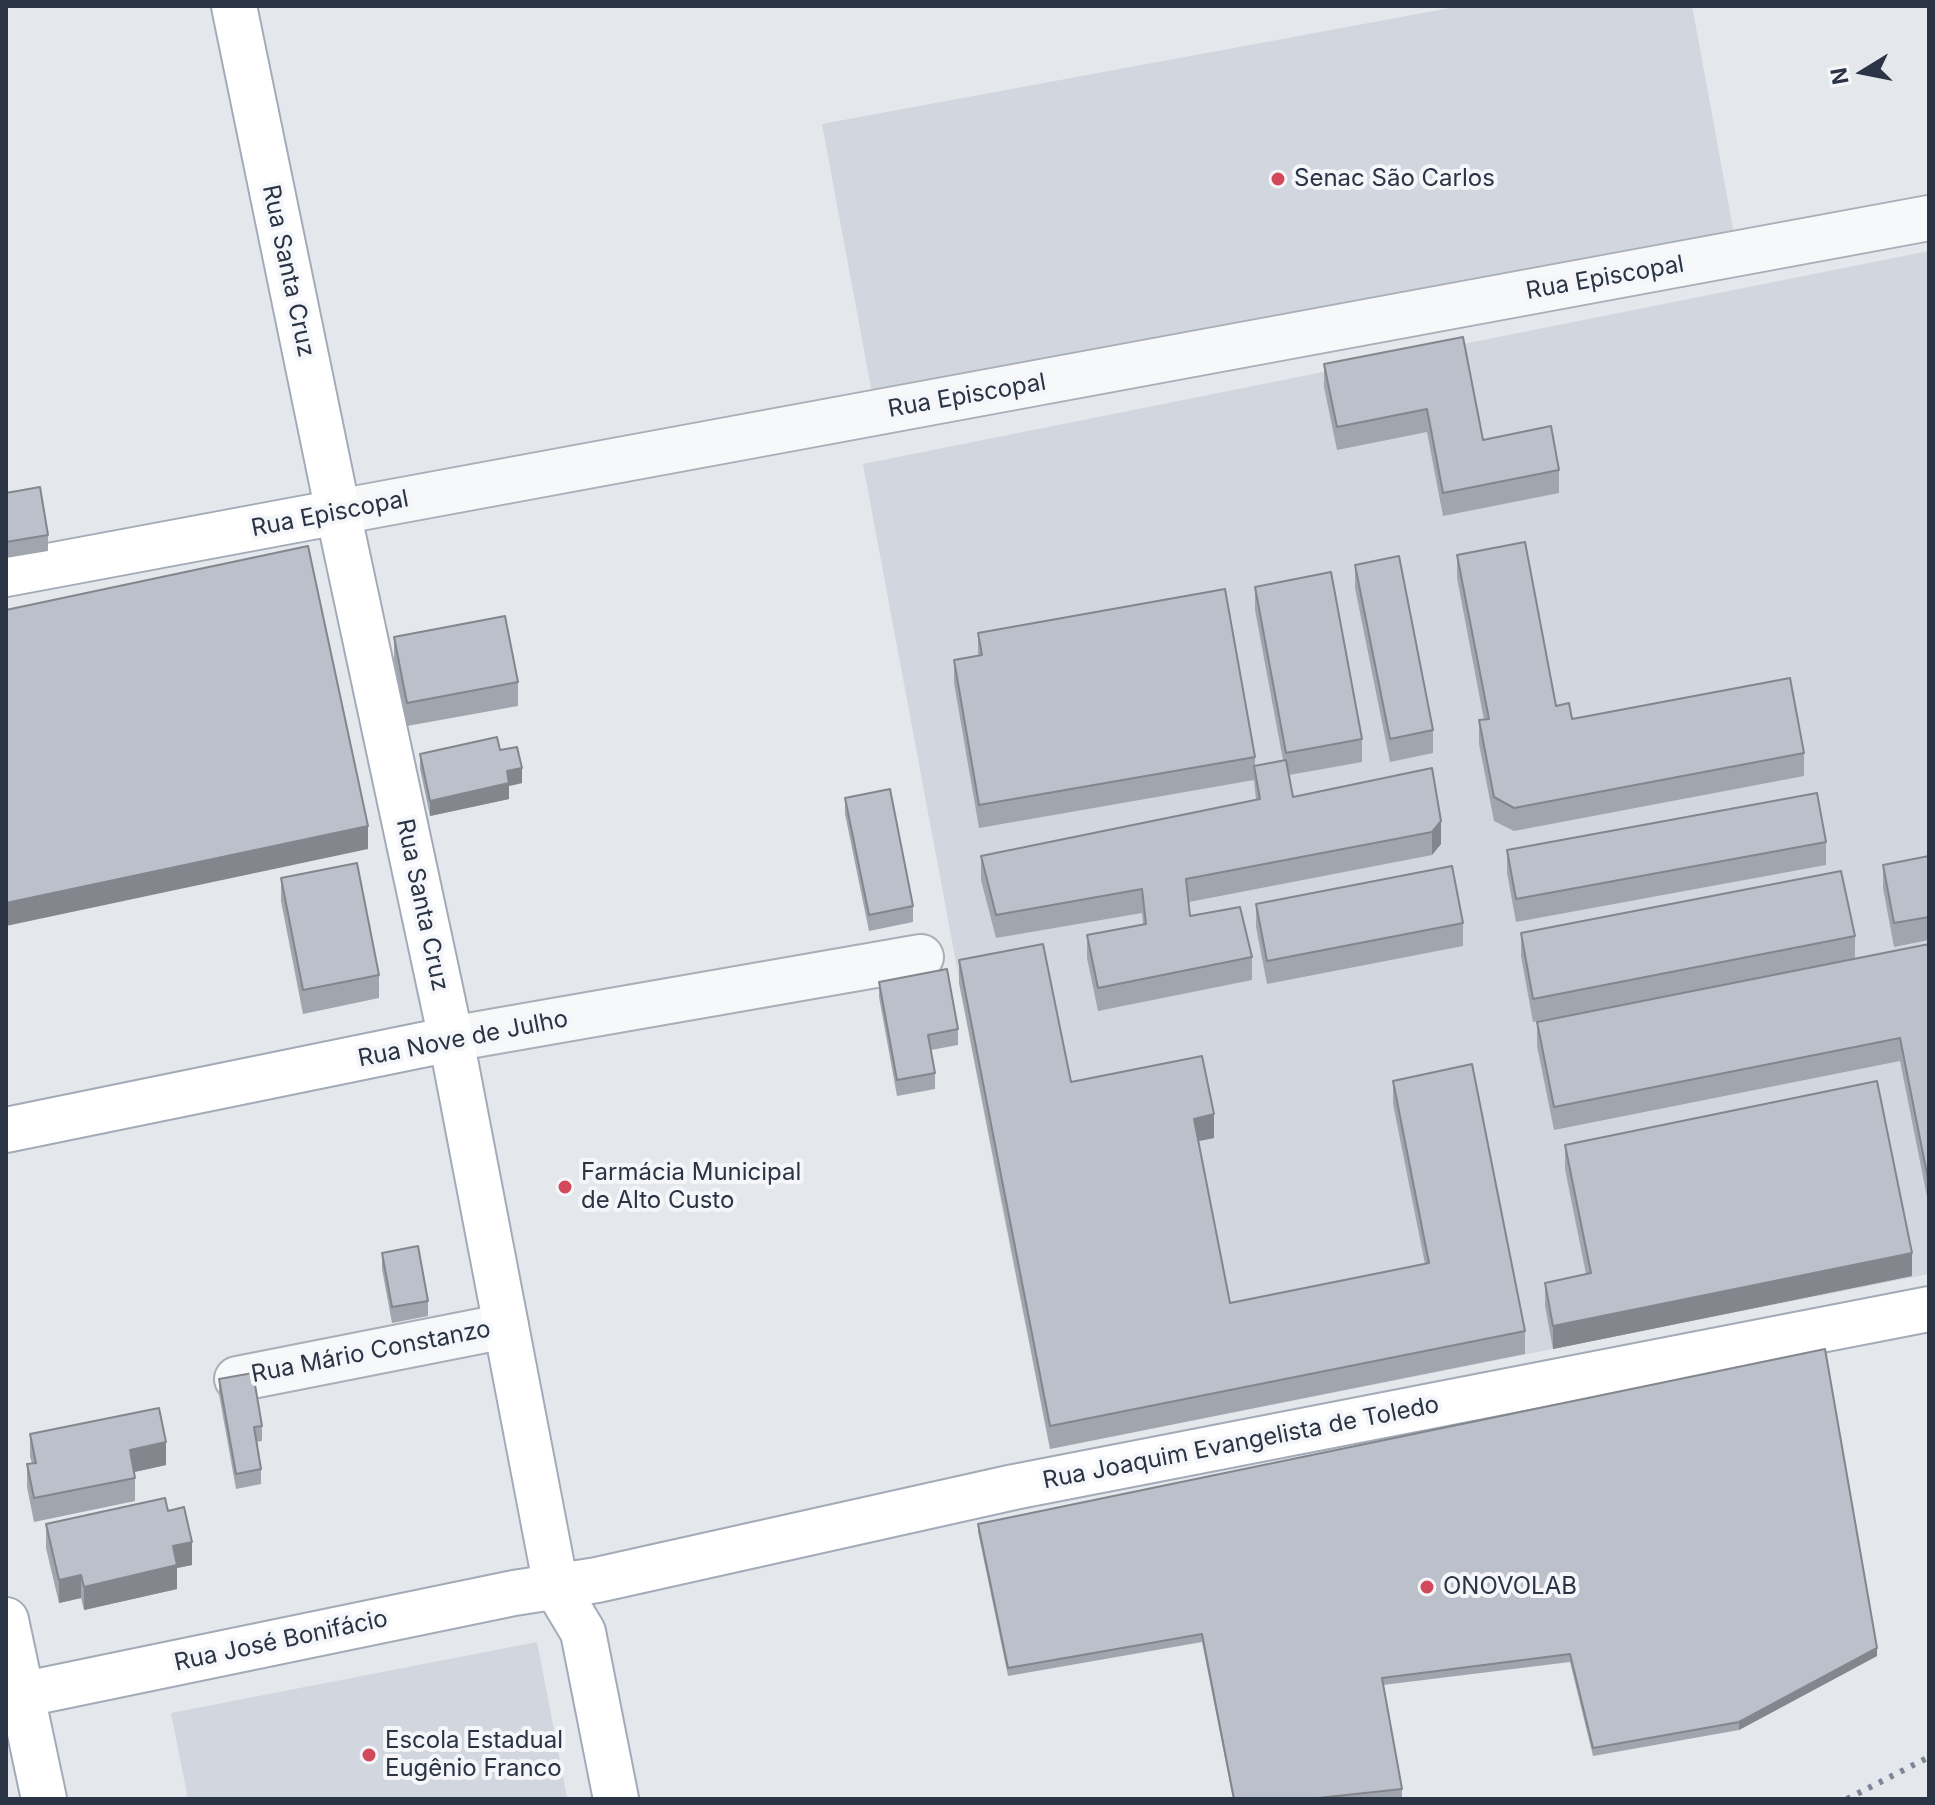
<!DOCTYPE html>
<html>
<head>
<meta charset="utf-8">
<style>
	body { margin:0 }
	#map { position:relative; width:1935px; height:1805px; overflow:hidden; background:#e4e7ec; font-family:Inter,sans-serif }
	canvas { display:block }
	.frame { position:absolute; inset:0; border:8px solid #2b3445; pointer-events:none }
	.north { position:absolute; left:1823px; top:32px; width:80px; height:80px; -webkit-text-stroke:6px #f4f6f9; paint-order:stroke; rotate:260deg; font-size:22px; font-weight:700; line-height:32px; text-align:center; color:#2b3445 }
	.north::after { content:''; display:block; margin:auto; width:28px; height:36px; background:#2b3445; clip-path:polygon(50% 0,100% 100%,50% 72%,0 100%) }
</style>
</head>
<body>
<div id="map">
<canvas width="1935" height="1805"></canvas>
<div class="frame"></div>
<div class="north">N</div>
</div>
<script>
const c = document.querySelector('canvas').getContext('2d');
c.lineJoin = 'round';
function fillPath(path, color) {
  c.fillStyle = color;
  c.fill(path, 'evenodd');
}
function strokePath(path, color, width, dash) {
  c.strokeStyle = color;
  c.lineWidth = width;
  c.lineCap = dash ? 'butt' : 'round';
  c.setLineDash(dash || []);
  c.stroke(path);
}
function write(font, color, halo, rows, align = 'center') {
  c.font = font + ' Inter,sans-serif';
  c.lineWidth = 8;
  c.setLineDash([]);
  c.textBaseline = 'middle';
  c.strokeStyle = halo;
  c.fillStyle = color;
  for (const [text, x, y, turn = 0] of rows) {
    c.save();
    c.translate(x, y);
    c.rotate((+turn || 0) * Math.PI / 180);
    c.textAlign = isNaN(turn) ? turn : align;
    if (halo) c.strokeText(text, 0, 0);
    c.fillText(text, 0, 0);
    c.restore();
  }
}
const built = new Path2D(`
	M 1461,6 L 1692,6 L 1734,234 L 872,393 L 822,124 Z
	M 1929,251 L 1929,1274 L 1050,1449 L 997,1182 L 863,464 Z
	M 537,1642 L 567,1797 L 555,1799 L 188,1799 L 171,1713 Z`);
const minor = new Path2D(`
	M 338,512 L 1929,218
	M 451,1039 L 921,957
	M 237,1379 L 506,1326`);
const major = new Path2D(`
	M 234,6 L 338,512 L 451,1039 L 556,1587 L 583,1632 L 616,1799
	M 6,574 L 338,512
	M 6,1130 L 451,1039
	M 6,1620 L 44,1799
	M 6,1698 L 514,1593 L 597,1580 L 1014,1487 L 1929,1309`);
const rail = new Path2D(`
	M 1847,1799 L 1929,1757`);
const wall = new Path2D(`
	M 1463,337 L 1483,440 L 1559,470 L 1559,493 L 1443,516 L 1427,432 L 1337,450 L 1324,387 L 1324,364 Z
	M 6,493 L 48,535 L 48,551 L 6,558 Z
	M 1457,555 L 1556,706 L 1572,719 L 1804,753 L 1804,776 L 1514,831 L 1494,821 L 1479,744 L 1479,720 L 1484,720 L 1457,578 Z
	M 1355,565 L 1433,730 L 1433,753 L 1390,762 L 1355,588 Z
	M 1255,587 L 1362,739 L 1362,762 L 1289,775 L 1293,797 L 1432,768 L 1441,844 L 1432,855 L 1189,902 L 1190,916 L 1252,957 L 1252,980 L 1098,1011 L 1087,958 L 1087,935 L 1143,924 L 1142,913 L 996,938 L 981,880 L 981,856 L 1256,800 L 1254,780 L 979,828 L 954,683 L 954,660 L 978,656 L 978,633 L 1255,757 L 1255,766 L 1283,760 L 1255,610 Z
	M 394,637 L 518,682 L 518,706 L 407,726 L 394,660 Z
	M 500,750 L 522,783 L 509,786 L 509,799 L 430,816 L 420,769 L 420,754 Z
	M 845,798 L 913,906 L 913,922 L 869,931 L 845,814 Z
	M 1826,842 L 1826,865 L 1516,922 L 1507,873 L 1507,850 Z
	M 1929,856 L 1929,940 L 1894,947 L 1883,888 L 1883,865 Z
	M 281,878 L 379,975 L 379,998 L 303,1014 L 281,901 Z
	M 1256,904 L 1463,923 L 1463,946 L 1267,984 L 1256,927 Z
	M 1521,933 L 1855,936 L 1855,959 L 1929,944 L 1929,1207 L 1900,1061 L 1554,1130 L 1537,1046 L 1537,1022 L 1837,963 L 1533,1022 L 1521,956 Z
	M 959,960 L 1071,1082 L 1214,1138 L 1198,1141 L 1230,1303 L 1425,1264 L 1393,1104 L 1393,1081 L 1525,1331 L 1525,1354 L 1050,1449 L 959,983 Z
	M 879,982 L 958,1029 L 958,1045 L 931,1050 L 935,1073 L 935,1089 L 897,1096 L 879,997 Z
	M 1565,1145 L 1912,1276 L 1553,1349 L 1545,1306 L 1545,1283 L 1586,1274 L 1565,1169 Z
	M 382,1253 L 428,1301 L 428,1316 L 392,1323 L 382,1269 Z
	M 219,1379 L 262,1426 L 262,1441 L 256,1442 L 261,1469 L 261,1484 L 236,1489 L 219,1394 Z
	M 30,1434 L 166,1465 L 134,1472 L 135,1478 L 135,1501 L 34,1522 L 27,1487 L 27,1464 L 32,1463 L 30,1457 Z
	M 168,1511 L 192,1565 L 177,1568 L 177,1589 L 84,1610 L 81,1598 L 59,1603 L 46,1548 L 46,1524 Z
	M 978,1524 L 1877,1656 L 1739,1730 L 1593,1756 L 1570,1662 L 1383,1685 L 1402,1789 L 1402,1797 L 1384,1799 L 1233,1799 L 1202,1642 L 1008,1676 L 978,1532 Z`);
const shadedWall = new Path2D(`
	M 522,768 L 522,783 L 509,786 L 509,799 L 430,816 L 430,801 L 507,771 Z
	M 1441,821 L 1441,844 L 1432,855 L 1432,832 Z
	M 368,826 L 368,849 L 6,926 L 6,903 Z
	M 1214,1114 L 1214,1138 L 1194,1142 L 1194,1119 Z
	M 1912,1253 L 1912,1276 L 1553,1349 L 1553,1326 Z
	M 166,1442 L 166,1465 L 130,1473 L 130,1450 Z
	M 192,1542 L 192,1565 L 177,1568 L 177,1589 L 84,1610 L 84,1587 L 173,1546 Z
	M 81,1575 L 81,1598 L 59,1603 L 59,1580 Z
	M 1877,1648 L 1877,1656 L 1739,1730 L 1739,1722 Z`);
const building = new Path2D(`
	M 1463,337 L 1483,440 L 1551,426 L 1559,470 L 1443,493 L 1427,409 L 1337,427 L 1324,364 Z
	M 40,487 L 48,535 L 6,542 L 6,493 Z
	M 1525,542 L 1556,706 L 1569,703 L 1572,719 L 1790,678 L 1804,753 L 1514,808 L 1494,797 L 1479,720 L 1489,719 L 1457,555 Z
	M 308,546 L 368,826 L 6,903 L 6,610 Z
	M 1399,556 L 1433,730 L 1390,739 L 1355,565 Z
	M 1331,572 L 1362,739 L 1286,753 L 1255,587 Z
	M 1225,589 L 1255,757 L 979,805 L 954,660 L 982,655 L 978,633 Z
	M 505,616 L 518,682 L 407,703 L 394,637 Z
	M 497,737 L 500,750 L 517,747 L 522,768 L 507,771 L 509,783 L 430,801 L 420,754 Z
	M 1286,760 L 1293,797 L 1432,768 L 1441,821 L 1432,832 L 1186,879 L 1190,916 L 1240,907 L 1252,957 L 1098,988 L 1087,935 L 1146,924 L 1142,889 L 996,915 L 981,856 L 1260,799 L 1254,766 Z
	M 890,789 L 913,906 L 869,915 L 845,798 Z
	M 1817,793 L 1826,842 L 1516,899 L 1507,850 Z
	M 1929,856 L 1929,917 L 1894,923 L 1883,865 Z
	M 357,863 L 379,975 L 303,990 L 281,878 Z
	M 1452,866 L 1463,923 L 1267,961 L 1256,904 Z
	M 1841,871 L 1855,936 L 1533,999 L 1521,933 Z
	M 1043,944 L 1071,1082 L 1202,1056 L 1214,1114 L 1194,1119 L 1230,1303 L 1429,1263 L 1393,1081 L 1472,1064 L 1525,1331 L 1050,1426 L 959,960 Z
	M 1929,944 L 1929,1184 L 1900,1038 L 1554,1107 L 1537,1022 Z
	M 947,969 L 958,1029 L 928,1035 L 935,1073 L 897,1080 L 879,982 Z
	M 1877,1081 L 1912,1253 L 1553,1326 L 1545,1283 L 1591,1273 L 1565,1145 Z
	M 418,1246 L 428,1301 L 392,1307 L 382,1253 Z
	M 1825,1349 L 1877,1648 L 1739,1722 L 1593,1748 L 1570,1654 L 1382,1678 L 1402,1789 L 1309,1799 L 1234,1799 L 1202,1634 L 1008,1668 L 978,1524 Z
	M 253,1373 L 262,1426 L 254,1427 L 261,1469 L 236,1474 L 219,1379 Z
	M 159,1408 L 166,1442 L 130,1450 L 135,1478 L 34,1498 L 27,1464 L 36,1463 L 30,1434 Z
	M 165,1498 L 168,1511 L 184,1507 L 192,1542 L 173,1546 L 177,1565 L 84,1587 L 81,1575 L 59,1580 L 46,1524 Z`);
const markers = [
	[1278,179,8,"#d1495b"],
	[565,1187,8,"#d1495b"],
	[1427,1587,8,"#d1495b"],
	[369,1755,8,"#d1495b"]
];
const poiNames = [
	["Senac São Carlos",1294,179],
	["Farmácia Municipal",581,1173],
	["de Alto Custo",581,1201],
	["ONOVOLAB",1443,1587],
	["Escola Estadual",385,1741],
	["Eugênio Franco",385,1769]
];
const streetNames = [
	["Rua Santa Cruz",288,271,78],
	["Rua Episcopal",1605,278,-10],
	["Rua Episcopal",967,396,-10],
	["Rua Episcopal",330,514,-11],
	["Rua Santa Cruz",422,905,78],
	["Rua Nove de Julho",463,1039,-11],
	["Rua Mário Constanzo",371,1352,-11],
	["Rua Joaquim Evangelista de Toledo",1241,1443,-11],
	["Rua José Bonifácio",281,1641,-12]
];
fillPath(built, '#d2d6de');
strokePath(minor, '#a9aeb7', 48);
strokePath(major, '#a3abb8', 48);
strokePath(minor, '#f7f8fa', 44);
strokePath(major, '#fff', 44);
strokePath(rail, '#7d8696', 6, [4, 8]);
fillPath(wall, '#a1a5ae');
fillPath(shadedWall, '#83868d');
fillPath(building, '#bbc0ca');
strokePath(building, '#83868d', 2);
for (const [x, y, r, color] of markers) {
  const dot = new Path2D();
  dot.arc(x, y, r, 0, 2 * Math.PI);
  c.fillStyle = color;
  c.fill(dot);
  strokePath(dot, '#f4f6f9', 3);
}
write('24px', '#2b3445', '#f4f6f9', poiNames, 'left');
write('24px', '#2b3445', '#f4f6f9', streetNames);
</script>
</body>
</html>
